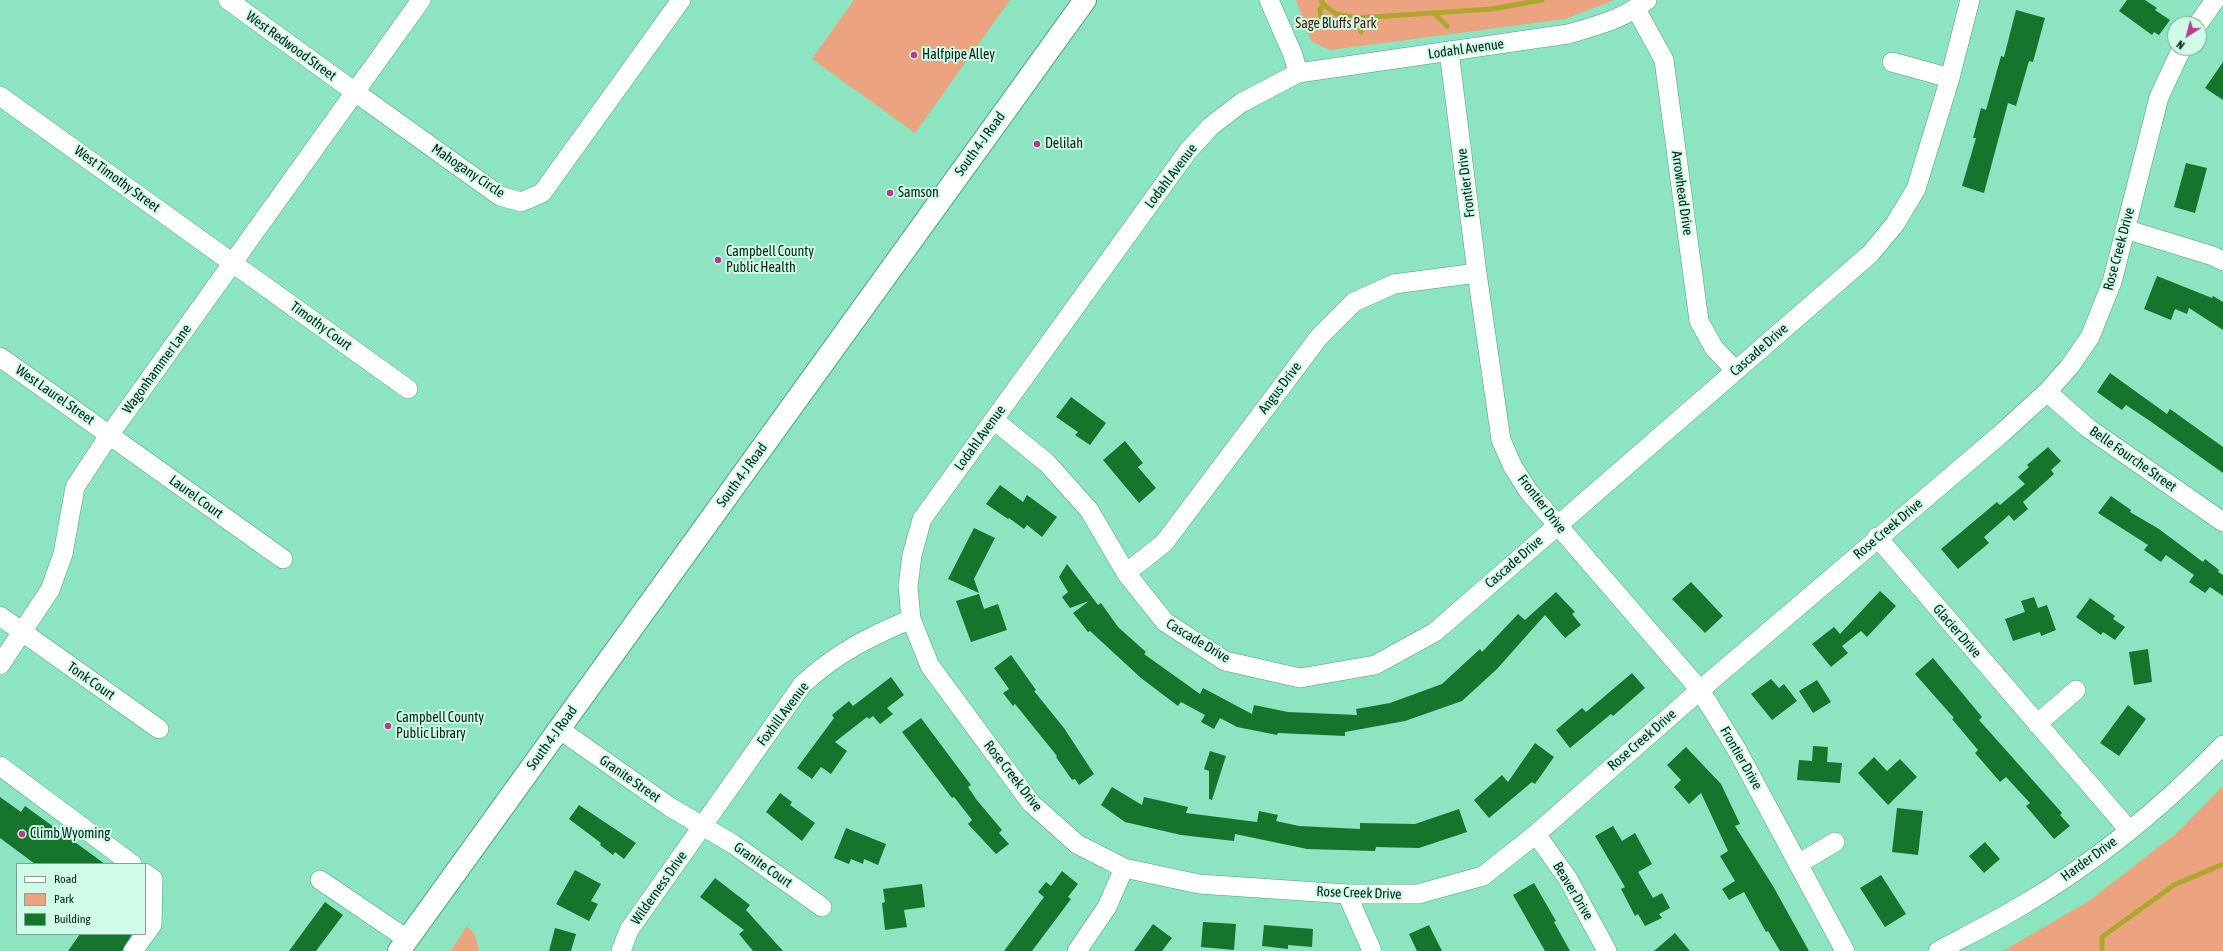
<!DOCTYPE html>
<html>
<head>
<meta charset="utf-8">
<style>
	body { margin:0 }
	#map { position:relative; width:2223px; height:951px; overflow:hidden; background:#8ce4c1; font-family:"Asap Condensed",sans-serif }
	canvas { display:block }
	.legend { position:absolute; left:16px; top:863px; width:130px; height:72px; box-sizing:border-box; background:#d1fbe9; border:1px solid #7da595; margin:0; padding:5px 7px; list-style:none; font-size:12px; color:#002317 }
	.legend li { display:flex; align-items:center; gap:8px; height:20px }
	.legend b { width:20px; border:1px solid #7da595 }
	.north { position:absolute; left:2167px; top:16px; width:40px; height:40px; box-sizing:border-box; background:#d1fbe9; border:1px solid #7da595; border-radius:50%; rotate:216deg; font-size:11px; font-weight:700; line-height:16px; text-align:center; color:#002317 }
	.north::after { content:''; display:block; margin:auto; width:14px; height:18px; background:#ba3b89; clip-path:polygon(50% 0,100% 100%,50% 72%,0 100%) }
</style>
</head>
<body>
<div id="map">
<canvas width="2223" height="951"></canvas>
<ul class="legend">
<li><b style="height:5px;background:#fff"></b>Road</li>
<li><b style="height:11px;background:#eca37f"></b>Park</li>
<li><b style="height:11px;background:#15752d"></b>Building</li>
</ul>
<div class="north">N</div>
</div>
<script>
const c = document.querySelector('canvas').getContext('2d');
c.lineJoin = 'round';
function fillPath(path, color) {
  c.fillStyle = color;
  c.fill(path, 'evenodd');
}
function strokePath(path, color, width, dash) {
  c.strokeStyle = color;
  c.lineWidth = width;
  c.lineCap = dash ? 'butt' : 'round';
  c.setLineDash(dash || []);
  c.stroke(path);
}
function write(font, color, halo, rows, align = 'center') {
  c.font = font + ' "Asap Condensed",sans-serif';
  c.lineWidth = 4;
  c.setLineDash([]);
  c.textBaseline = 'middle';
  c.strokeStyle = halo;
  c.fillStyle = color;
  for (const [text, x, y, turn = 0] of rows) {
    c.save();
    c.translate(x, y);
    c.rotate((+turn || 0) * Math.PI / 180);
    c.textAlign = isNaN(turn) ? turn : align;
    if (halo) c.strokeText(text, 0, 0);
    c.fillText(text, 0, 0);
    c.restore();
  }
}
const green = new Path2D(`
	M 854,0 L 1010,0 L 915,133 L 812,59 Z
	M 1296,0 L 1614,0 L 1565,19 L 1330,50 L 1311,41 Z
	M 2223,786 L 2223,951 L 2003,951 L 2089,901 L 2178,832 Z
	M 467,926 L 475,935 L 479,951 L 451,951 Z`);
const stream = new Path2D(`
	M 1321,0 L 1324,5 L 1336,14 L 1358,18 L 1492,9 L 1542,0
	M 1435,14 L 1447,26
	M 1321,17 L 1320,9 L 1324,5
	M 1358,18 L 1361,32
	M 2102,951 L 2102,937 L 2174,885 L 2223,864`);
const building = new Path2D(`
	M 2127,0 L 2145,0 L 2157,8 L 2155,10 L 2170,20 L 2159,35 L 2154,32 L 2152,35 L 2119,11 Z
	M 2016,10 L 2045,18 L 2033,62 L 2029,61 L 2016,106 L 2008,103 L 1984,193 L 1962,186 L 1976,138 L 1973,138 L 1981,108 L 1986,110 L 2001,56 L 2004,57 Z
	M 2223,62 L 2223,100 L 2205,88 Z
	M 2186,163 L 2207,168 L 2195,213 L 2174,207 Z
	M 2157,276 L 2212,298 L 2213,296 L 2223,302 L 2223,330 L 2189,308 L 2187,314 L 2175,309 L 2171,320 L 2144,309 Z
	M 2110,373 L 2167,414 L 2170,409 L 2223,447 L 2223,473 L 2150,421 L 2126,405 L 2122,410 L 2097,392 Z
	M 1071,397 L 1106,423 L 1090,445 L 1075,435 L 1078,432 L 1056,417 Z
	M 1125,441 L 1143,463 L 1138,467 L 1156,488 L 1139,503 L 1103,460 Z
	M 2048,447 L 2061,461 L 2051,470 L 2054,474 L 2023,502 L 2028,509 L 2014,521 L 2009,515 L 1984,537 L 1989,543 L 1958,569 L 1941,549 L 1997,502 L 2000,505 L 2025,484 L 2018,477 L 2029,467 L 2027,465 Z
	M 1000,485 L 1023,502 L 1027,495 L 1057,517 L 1042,537 L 1027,525 L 1024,529 L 1009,518 L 1008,519 L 986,504 Z
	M 2111,496 L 2131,510 L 2130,512 L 2159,529 L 2203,562 L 2205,559 L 2219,570 L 2218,572 L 2223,575 L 2223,596 L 2210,587 L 2205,593 L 2189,582 L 2194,575 L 2166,555 L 2161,562 L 2144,550 L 2148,545 L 2098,513 Z
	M 974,528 L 995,538 L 974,579 L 979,593 L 948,579 Z
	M 1067,564 L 1098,605 L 1101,603 L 1118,627 L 1146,652 L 1144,654 L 1200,694 L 1203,688 L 1252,714 L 1254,705 L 1288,712 L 1357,715 L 1356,709 L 1390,703 L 1442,684 L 1480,649 L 1482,652 L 1518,614 L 1525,620 L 1556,592 L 1575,612 L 1572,614 L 1581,625 L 1565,638 L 1545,615 L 1497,669 L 1462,701 L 1405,721 L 1345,732 L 1345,736 L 1278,733 L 1277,735 L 1237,727 L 1220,718 L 1214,729 L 1201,722 L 1205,715 L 1181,702 L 1178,706 L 1141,678 L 1090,631 L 1088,632 L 1073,613 L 1089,601 L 1070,608 L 1062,597 L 1068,592 L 1059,577 Z
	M 1691,582 L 1723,616 L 1705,633 L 1672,599 Z
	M 1880,591 L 1896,606 L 1867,637 L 1861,631 L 1842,646 L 1848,653 L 1831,667 L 1812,644 L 1834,627 L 1840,634 Z
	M 979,594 L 984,609 L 998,604 L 1007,630 L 971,642 L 956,601 Z
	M 2034,597 L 2038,608 L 2047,605 L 2056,630 L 2041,636 L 2040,632 L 2013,641 L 2005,619 L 2025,612 L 2021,601 Z
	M 2090,598 L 2115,616 L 2113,619 L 2125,627 L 2115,640 L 2103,632 L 2101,635 L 2076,617 Z
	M 2148,649 L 2152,682 L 2134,685 L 2129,652 Z
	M 1011,655 L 1036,690 L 1034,691 L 1064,728 L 1094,774 L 1079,785 L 1075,779 L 1072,780 L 1056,757 L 1057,756 L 1015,704 L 1013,706 L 1003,693 L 1009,689 L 994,668 Z
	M 1933,658 L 1982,717 L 1979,720 L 2062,813 L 2060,815 L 2070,826 L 2054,839 L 2026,806 L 2030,803 L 2006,777 L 2000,782 L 1975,753 L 1978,750 L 1952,719 L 1954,718 L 1915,674 Z
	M 1632,673 L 1645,688 L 1613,716 L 1611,714 L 1570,748 L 1556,730 L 1582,708 L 1586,712 Z
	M 891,677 L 904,695 L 887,708 L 893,714 L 880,724 L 873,716 L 869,719 L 867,717 L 835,742 L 847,751 L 831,774 L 821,767 L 812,779 L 797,768 L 834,718 L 832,715 L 849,701 L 853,706 Z
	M 1771,679 L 1779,688 L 1784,684 L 1797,701 L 1772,720 L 1751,694 Z
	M 1817,680 L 1831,702 L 1813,713 L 1799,691 Z
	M 2128,705 L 2146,719 L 2119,756 L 2100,743 Z
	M 921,718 L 971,785 L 968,787 L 976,799 L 1002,830 L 999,833 L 1009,844 L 996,854 L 968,824 L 972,820 L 954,797 L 952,798 L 902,732 Z
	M 1535,743 L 1554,757 L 1535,784 L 1532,782 L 1489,818 L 1474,800 L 1502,775 L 1508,782 Z
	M 1813,746 L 1828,747 L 1827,762 L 1842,763 L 1840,783 L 1797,780 L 1799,760 L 1812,761 Z
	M 1686,747 L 1721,784 L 1740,824 L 1735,826 L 1773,886 L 1809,951 L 1780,951 L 1768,931 L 1766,932 L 1744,892 L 1729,900 L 1722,889 L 1735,881 L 1720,856 L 1728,851 L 1701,793 L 1689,804 L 1674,787 L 1681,780 L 1667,765 Z
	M 1210,751 L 1226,756 L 1212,800 L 1209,799 L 1209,771 L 1204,769 Z
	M 1874,757 L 1887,771 L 1900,759 L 1917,777 L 1888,805 L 1858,773 Z
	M 1112,787 L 1142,805 L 1144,797 L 1188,807 L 1186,813 L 1257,822 L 1259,811 L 1278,815 L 1276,821 L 1299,826 L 1360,829 L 1360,823 L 1415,824 L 1459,809 L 1467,832 L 1419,848 L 1376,847 L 1375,851 L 1307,849 L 1235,834 L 1234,841 L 1181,835 L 1125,822 L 1101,805 Z
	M 780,793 L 792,802 L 790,805 L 815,823 L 802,841 L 766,812 Z
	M 0,797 L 21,812 L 25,806 L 105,864 L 35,864 L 0,838 Z
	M 579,805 L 636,843 L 624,859 L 615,852 L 613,855 L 600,845 L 601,843 L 569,819 Z
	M 1897,808 L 1923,811 L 1918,855 L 1892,852 Z
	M 1613,826 L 1622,841 L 1635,833 L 1652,864 L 1638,872 L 1653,898 L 1662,893 L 1670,908 L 1659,914 L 1662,918 L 1645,926 L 1638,914 L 1635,916 L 1621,889 L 1625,887 L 1595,836 Z
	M 846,828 L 886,844 L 878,865 L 864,859 L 863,864 L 851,859 L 849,864 L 834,858 Z
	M 1985,842 L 2000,859 L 1984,873 L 1969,856 Z
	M 575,870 L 601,884 L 591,901 L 598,904 L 589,921 L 556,904 Z
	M 1062,871 L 1078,884 L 1068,897 L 1071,899 L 1032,951 L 1004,951 L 1044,897 L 1038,892 L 1046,882 L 1051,886 Z
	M 1881,875 L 1906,914 L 1885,927 L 1860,888 Z
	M 715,878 L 750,905 L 746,910 L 783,951 L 753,951 L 739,934 L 744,930 L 700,897 Z
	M 1534,883 L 1556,921 L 1554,922 L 1570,951 L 1545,951 L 1513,895 Z
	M 922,884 L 925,907 L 904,910 L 907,927 L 885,930 L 882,903 L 885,902 L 883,889 Z
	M 325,902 L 343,915 L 316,951 L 289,951 Z
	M 1203,922 L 1236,924 L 1234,950 L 1201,947 Z
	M 1153,924 L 1172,938 L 1162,951 L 1134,951 Z
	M 1264,925 L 1313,929 L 1312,947 L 1288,945 L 1288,949 L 1262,946 Z
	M 1429,925 L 1442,951 L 1417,951 L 1409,934 Z
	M 555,928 L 576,934 L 571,951 L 549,951 Z
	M 1675,933 L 1690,951 L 1654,951 Z
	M 80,934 L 132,934 L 122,951 L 68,951 Z`);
const minor = new Path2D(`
	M 421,0 L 355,92 L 500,196 L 521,202 L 542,193 L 681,0
	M 1269,0 L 1293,55 L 1298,73
	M 1647,0 C 1624,19 1596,26 1568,34 L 1298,73 L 1241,103 L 1211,126 L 1188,151 L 922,519 L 912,555 L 908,586 L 911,619 L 930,666 L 1031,803 L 1077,844 L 1124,868 L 1199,884 L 1347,894 L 1418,894 L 1483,876 L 1536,834 L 1700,690 L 2002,433 L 2047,392 L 2070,366 L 2090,337 L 2112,282 L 2159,97 L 2182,48
	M 1636,9 L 1664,60 L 1699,321 L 1714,348 L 1736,371
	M 2198,24 L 2215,0
	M 1449,51 L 1477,273 L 1501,440 L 1513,467 L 1529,492 L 1700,690 L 1737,750 L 1845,951
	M 1892,62 L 1950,78
	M 0,96 L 408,389
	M 2125,229 L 2213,256 L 2223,261
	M 0,357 L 283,559
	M 2047,392 L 2088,428 L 2223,522
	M 994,420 L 1047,463 L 1089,510 L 1126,573 L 1165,622 L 1225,661 L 1300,678 L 1375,665 L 1435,632 L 1870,254 L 1895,224 L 1916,189 L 1950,78 L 1970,0
	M 1877,537 L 2129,830
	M 1126,573 L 1164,543 L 1319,337 L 1354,302 L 1394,284 L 1477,273
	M 0,616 L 159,729
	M 0,665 L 50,590 L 63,554 L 75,487 L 110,434 L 355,92 L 228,0
	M 2037,724 L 2076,690
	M 559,729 L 670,807 L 733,844 L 822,907
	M 0,766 L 132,864
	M 1536,834 L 1568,879 L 1607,951
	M 1798,864 L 1835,842
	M 320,880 L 407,939
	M 1347,894 L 1372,951
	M 133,951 L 152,925 L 153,879 L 145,873
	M 621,951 L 629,930 L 802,685 C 836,653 869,637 911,619
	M 1077,951 L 1107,907 L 1124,868
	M 1938,951 C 1966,936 1994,922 2021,906 C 2094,863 2164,806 2223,745`);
const major = new Path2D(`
	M 399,951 L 1085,0`);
const markers = [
	[914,55,4,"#ba3b89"],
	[1037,144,4,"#ba3b89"],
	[890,193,4,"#ba3b89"],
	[718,260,4,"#ba3b89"],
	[388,726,4,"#ba3b89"],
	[22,834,4,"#ba3b89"]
];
const parkNames = [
	["Sage Bluffs Park",1336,24]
];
const streetNames = [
	["West Redwood Street",291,46,36],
	["Lodahl Avenue",1466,49,-8],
	["South 4-J Road",980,144,-54],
	["Mahogany Circle",468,171,34],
	["Lodahl Avenue",1171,176,-53],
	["West Timothy Street",117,179,36],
	["Frontier Drive",1466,183,-97],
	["Arrowhead Drive",1682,193,82],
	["Rose Creek Drive",2119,249,-75],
	["Timothy Court",321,326,36],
	["Cascade Drive",1759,350,-41],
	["Wagonhammer Lane",157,369,-54],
	["Angus Drive",1280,388,-53],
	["West Laurel Street",55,395,35],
	["Lodahl Avenue",980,438,-54],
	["Belle Fourche Street",2133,459,35],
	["South 4-J Road",742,475,-54],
	["Laurel Court",196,497,36],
	["Frontier Drive",1542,504,52],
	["Rose Creek Drive",1888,529,-40],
	["Cascade Drive",1514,562,-41],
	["Glacier Drive",1957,631,49],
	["Cascade Drive",1198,641,31],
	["Tonk Court",91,681,35],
	["Foxhill Avenue",783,714,-53],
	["South 4-J Road",552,738,-54],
	["Rose Creek Drive",1642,740,-41],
	["Frontier Drive",1741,758,60],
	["Rose Creek Drive",1013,776,52],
	["Granite Street",630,779,35],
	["Harder Drive",2089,859,-36],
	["Granite Court",763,865,35],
	["Wilderness Drive",659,888,-55],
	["Beaver Drive",1573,891,59],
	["Rose Creek Drive",1359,893,2]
];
const poiNames = [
	["Halfpipe Alley",922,55],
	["Delilah",1045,144],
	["Samson",898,193],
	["Campbell County",726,252],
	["Public Health",726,268],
	["Campbell County",396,718],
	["Public Library",396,734],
	["Climb Wyoming",30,834]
];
fillPath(green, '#eca37f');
strokePath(stream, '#ada82d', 5);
fillPath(building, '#15752d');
strokePath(minor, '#47a180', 20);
strokePath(major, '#47a180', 24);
strokePath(minor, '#fff', 19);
strokePath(major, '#fff', 22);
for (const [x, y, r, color] of markers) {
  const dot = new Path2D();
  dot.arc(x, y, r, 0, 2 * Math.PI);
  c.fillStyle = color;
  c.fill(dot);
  strokePath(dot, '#d1fbe9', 1.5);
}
write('14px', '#47200b', '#d1fbe9', parkNames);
write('14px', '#002317', '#d1fbe9', streetNames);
write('14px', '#002317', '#d1fbe9', poiNames, 'left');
</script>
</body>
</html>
